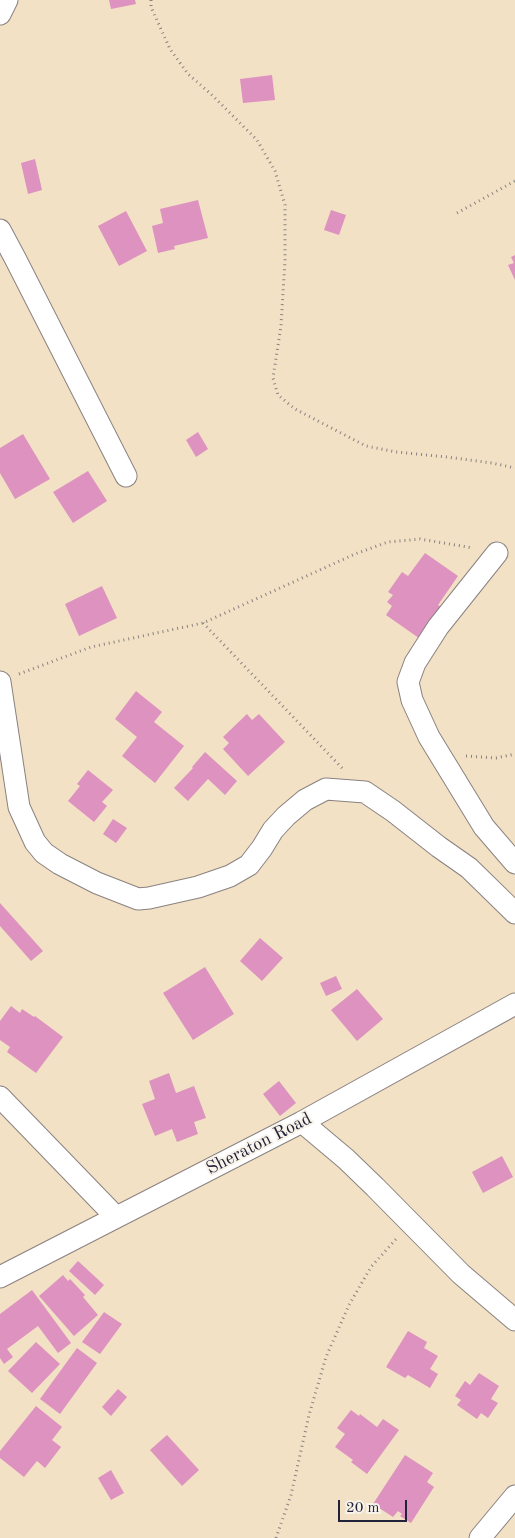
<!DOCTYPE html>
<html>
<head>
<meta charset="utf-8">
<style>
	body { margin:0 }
	#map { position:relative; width:515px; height:1538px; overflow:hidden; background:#f2e1c5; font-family:"Old Standard TT",serif }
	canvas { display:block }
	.scale { position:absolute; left:338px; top:1500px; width:69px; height:22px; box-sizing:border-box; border:2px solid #22223b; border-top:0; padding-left:6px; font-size:15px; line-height:18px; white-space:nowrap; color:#22223b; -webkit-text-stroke:4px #f7f3e8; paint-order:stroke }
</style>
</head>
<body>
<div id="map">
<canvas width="515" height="1538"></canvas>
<div class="scale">20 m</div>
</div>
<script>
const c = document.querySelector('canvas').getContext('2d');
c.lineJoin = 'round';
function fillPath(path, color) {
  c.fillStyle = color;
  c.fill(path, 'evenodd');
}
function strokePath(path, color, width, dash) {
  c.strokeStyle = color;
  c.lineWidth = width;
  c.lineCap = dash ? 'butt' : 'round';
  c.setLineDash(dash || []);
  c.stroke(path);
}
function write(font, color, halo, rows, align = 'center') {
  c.font = font + ' "Old Standard TT",serif';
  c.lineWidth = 4;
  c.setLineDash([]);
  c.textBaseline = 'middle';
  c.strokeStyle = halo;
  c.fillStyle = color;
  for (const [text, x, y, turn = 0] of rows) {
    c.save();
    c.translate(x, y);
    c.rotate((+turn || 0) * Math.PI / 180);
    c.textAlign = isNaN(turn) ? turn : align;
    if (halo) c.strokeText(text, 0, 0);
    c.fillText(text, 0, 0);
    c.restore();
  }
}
const building = new Path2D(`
	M 109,0 L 135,0 L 136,4 L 111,9 Z
	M 272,75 L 275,100 L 243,103 L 240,79 Z
	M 35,159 L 42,190 L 28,194 L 21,163 Z
	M 198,200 L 208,238 L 174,246 L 175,249 L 158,253 L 152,226 L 163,223 L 160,209 Z
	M 331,210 L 346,215 L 339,235 L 324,230 Z
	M 126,211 L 147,251 L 119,266 L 98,226 Z
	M 515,255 L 515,280 L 508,265 L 514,263 L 511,257 Z
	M 198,432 L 208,449 L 196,457 L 186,440 Z
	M 23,434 L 50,479 L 15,499 L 0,473 L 0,448 Z
	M 88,471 L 107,501 L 73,523 L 53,492 Z
	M 425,553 L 458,576 L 438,605 L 448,612 L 426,643 L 386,615 L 392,606 L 387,602 L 393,595 L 388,592 L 402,572 L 408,576 Z
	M 102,586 L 117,618 L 79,636 L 65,604 Z
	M 136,691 L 162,712 L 154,722 L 184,746 L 155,783 L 122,756 L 137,737 L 115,719 Z
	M 247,714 L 252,720 L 259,714 L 285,742 L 248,776 L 223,749 L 229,743 L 223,737 Z
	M 205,752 L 237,781 L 225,795 L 208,779 L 188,801 L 174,788 L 193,768 L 192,767 Z
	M 88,770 L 113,790 L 102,802 L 107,806 L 94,822 L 68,801 L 80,786 L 77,784 Z
	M 113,819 L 127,828 L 116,843 L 103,834 Z
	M 0,903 L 43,951 L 31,961 L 0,926 Z
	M 260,938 L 283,958 L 262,981 L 240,961 Z
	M 205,967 L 234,1014 L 193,1040 L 163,993 Z
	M 336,976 L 342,989 L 326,996 L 320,983 Z
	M 357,989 L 383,1019 L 357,1041 L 331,1010 Z
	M 11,1006 L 20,1013 L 22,1009 L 34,1017 L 35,1016 L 63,1037 L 36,1073 L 7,1052 L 10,1047 L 0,1040 L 0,1021 Z
	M 169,1073 L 176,1093 L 194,1086 L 206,1118 L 194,1122 L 198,1134 L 177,1142 L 172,1129 L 155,1136 L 142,1104 L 155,1099 L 149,1081 Z
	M 279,1081 L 296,1103 L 280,1116 L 263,1094 Z
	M 502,1156 L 513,1177 L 483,1193 L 472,1172 Z
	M 78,1261 L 104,1285 L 95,1295 L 69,1271 Z
	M 63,1275 L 68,1281 L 70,1279 L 85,1295 L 83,1297 L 98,1315 L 74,1336 L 39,1296 Z
	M 32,1290 L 71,1343 L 58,1353 L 38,1326 L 7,1349 L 13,1357 L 4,1364 L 0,1358 L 0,1314 Z
	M 104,1312 L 122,1324 L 100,1354 L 82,1342 Z
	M 408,1331 L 427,1342 L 424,1348 L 438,1356 L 430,1369 L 438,1374 L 430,1388 L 408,1375 L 405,1378 L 386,1367 Z
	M 36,1342 L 60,1364 L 32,1393 L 8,1371 Z
	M 77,1348 L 97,1363 L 60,1414 L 40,1399 Z
	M 479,1373 L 499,1386 L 491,1399 L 498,1403 L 488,1418 L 481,1413 L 477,1419 L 457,1405 L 461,1400 L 455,1396 L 465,1381 L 470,1385 Z
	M 118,1389 L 127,1397 L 111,1416 L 102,1407 Z
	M 36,1406 L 62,1427 L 52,1440 L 61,1447 L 45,1468 L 37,1461 L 24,1477 L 0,1458 L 0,1451 Z
	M 351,1410 L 359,1416 L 360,1414 L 377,1427 L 383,1419 L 399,1430 L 367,1474 L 351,1462 L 353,1460 L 335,1447 L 345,1434 L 337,1428 Z
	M 167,1435 L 199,1470 L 182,1486 L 150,1450 Z
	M 405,1455 L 433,1473 L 427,1482 L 434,1487 L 411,1523 L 400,1516 L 402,1514 L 398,1511 L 393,1517 L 373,1504 Z
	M 111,1470 L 124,1493 L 111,1500 L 98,1478 Z`);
const path = new Path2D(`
	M 151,0 L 151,7 L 170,49 L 188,74 L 211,94 L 257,140 L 275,171 L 285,205 L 285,260 L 281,326 L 273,378 L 278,395 L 295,409 L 366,446 L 396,452 L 447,457 L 492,463 L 515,468
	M 457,213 L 515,181
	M 203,623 L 343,769
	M 19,674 L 91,647 L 203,623 L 355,554 L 388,542 L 420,539 L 473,548
	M 466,756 L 496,758 L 515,754
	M 276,1538 L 291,1495 L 309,1415 L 326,1357 L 349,1305 L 371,1267 L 397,1238`);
const minor = new Path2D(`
	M 0,14 L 7,0
	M 0,230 L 16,260 L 126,476
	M 497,553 L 438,627 L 415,663 L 408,682 L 412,700 L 429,737 L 484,827 L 515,863
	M 0,682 L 19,807 L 35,842 L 44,853 L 60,864 L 97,883 L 138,899 L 149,898 L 198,887 L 230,876 L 249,865 L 262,848 L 273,830 L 286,816 L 305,800 L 326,789 L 365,792 L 393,811 L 439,847 L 469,868 L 515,913
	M 0,1097 L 116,1217
	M 302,1122 L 346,1159 L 375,1187 L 461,1274 L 515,1320
	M 0,1277 L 302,1122 L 515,1004
	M 480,1538 L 515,1496`);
const streetNames = [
	["Sheraton Road",259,1144,-27]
];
fillPath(building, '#dd92bf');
strokePath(minor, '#8a8280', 23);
strokePath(path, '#8a8280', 3, [1, 4]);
strokePath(minor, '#fff', 21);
write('18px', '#22223b', '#f7f3e8', streetNames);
</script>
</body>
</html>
